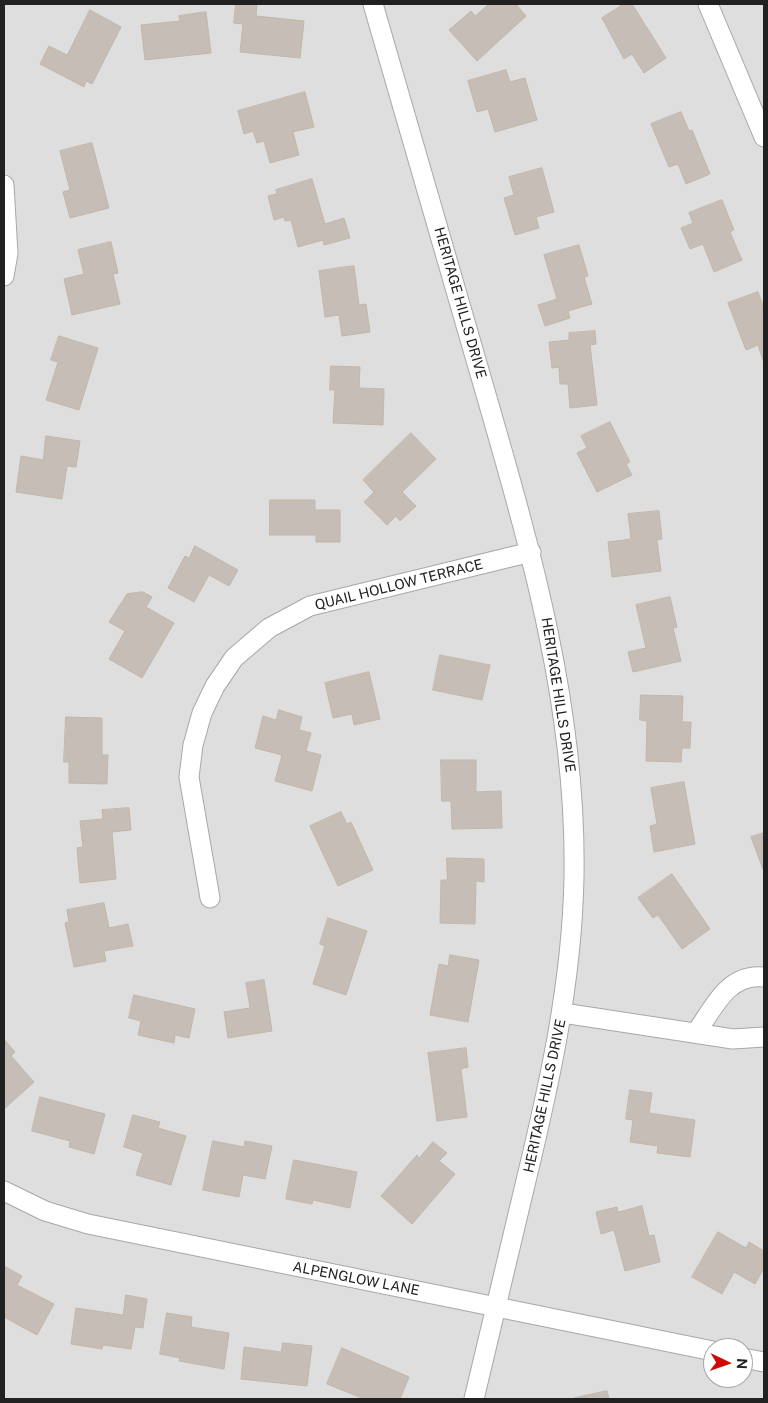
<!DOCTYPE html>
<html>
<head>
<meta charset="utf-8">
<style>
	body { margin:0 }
	#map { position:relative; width:768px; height:1403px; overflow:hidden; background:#f1eee7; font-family:"Public Sans",sans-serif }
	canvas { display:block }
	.frame { position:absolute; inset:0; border:5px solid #212121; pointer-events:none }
	.north { position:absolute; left:703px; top:1338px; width:50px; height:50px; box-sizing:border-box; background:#fff; border:1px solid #a6a6a6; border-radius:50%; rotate:93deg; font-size:14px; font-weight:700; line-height:20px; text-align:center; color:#212121 }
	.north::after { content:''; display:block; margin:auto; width:18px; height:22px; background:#d10900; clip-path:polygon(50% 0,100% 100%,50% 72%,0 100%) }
</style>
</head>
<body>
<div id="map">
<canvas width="768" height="1403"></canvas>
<div class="frame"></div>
<div class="north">N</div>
</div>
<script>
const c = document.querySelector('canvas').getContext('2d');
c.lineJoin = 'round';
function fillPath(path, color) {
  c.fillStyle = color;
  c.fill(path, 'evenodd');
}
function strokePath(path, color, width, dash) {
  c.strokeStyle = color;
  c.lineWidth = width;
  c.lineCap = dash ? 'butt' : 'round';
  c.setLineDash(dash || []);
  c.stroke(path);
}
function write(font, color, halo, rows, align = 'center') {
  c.font = font + ' "Public Sans",sans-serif';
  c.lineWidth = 5;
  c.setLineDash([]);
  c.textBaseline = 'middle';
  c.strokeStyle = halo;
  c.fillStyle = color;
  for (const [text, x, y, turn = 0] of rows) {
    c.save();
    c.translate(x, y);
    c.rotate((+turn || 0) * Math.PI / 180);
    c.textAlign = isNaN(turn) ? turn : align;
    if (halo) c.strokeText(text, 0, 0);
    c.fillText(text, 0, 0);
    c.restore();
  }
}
const residential = new Path2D(`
	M 4,4 L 764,4 L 764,1399 L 4,1399 ZM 713,1348 L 743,1348 L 743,1378 L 713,1378 Z`);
const building = new Path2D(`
	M 236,4 L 257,4 L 256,16 L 304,21 L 300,58 L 240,52 L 243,24 L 234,23 Z
	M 489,4 L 516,4 L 526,16 L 477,61 L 449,30 L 471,11 L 475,16 Z
	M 624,4 L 632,4 L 666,58 L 644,73 L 632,54 L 624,59 L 602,18 Z
	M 90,10 L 121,27 L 92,84 L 86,81 L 84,87 L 40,64 L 49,46 L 67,55 Z
	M 206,12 L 211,53 L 145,60 L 141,25 L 180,21 L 179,16 Z
	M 506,70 L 510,82 L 525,78 L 537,120 L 495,132 L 488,109 L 477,112 L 468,81 Z
	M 305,92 L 314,127 L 293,132 L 299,155 L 270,163 L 264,141 L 257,143 L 253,131 L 244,134 L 238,111 Z
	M 681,112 L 689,131 L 692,130 L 710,174 L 686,184 L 678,164 L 669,167 L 651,124 Z
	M 92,143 L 109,208 L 70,218 L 63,192 L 70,190 L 60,151 Z
	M 542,168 L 554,212 L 536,217 L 539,228 L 515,235 L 504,198 L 514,195 L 509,177 Z
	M 312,179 L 325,224 L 344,218 L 350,238 L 324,245 L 323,240 L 298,247 L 291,220 L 285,221 L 284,217 L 274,220 L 268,196 L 277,194 L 276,190 Z
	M 722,200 L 734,230 L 730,232 L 742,260 L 714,272 L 703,244 L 690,249 L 681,228 L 693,223 L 689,213 Z
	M 111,242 L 118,273 L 113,274 L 120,304 L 72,315 L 64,279 L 84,274 L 78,250 Z
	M 579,245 L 588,276 L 584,277 L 592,304 L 568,311 L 570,318 L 545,326 L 538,305 L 557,299 L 544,255 Z
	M 354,266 L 359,305 L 366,304 L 370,332 L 342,336 L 339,315 L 325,317 L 319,271 Z
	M 758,292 L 764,308 L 764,363 L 758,345 L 746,350 L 728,303 Z
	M 595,331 L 596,344 L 590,345 L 597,405 L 570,408 L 568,384 L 560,384 L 559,367 L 552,368 L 549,342 L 569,340 L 569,333 Z
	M 59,336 L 98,348 L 79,410 L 46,400 L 58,362 L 51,360 Z
	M 331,366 L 360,367 L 359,388 L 384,389 L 383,425 L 333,423 L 335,390 L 330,390 Z
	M 610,422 L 630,462 L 626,464 L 632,475 L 597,492 L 577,453 L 587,448 L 581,436 Z
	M 411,433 L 436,459 L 402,492 L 416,506 L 400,521 L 396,516 L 387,525 L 364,502 L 374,492 L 363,480 Z
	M 46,436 L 80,441 L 76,467 L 67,466 L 62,499 L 16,492 L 21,456 L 43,460 Z
	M 270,500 L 315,500 L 315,510 L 340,510 L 340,542 L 316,542 L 316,535 L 270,535 Z
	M 659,511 L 662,539 L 657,540 L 661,571 L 612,577 L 608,542 L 631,539 L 628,514 Z
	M 195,546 L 238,570 L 229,586 L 209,575 L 194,602 L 168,588 L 185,556 L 189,558 Z
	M 143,592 L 152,597 L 146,607 L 174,623 L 142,678 L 109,659 L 125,631 L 109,622 L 127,594 Z
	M 670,597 L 677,627 L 673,628 L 681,661 L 633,672 L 628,652 L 646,648 L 636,605 Z
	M 440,655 L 490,665 L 482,700 L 433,690 Z
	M 369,672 L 380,719 L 354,725 L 352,714 L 333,718 L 325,683 Z
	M 641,695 L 683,696 L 682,722 L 691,722 L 690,748 L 682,748 L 681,762 L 646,761 L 647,721 L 640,720 Z
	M 279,710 L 302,717 L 299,730 L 311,733 L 306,751 L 321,755 L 312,791 L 275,781 L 282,755 L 255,748 L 263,716 L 276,720 Z
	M 66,717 L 102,718 L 102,755 L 108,755 L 107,784 L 69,783 L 69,762 L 64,762 Z
	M 441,760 L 476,760 L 476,792 L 501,791 L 502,828 L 452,829 L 451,801 L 442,801 Z
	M 684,782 L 695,844 L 654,852 L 650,826 L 657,824 L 651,788 Z
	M 129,808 L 131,830 L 112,832 L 116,879 L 80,883 L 77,848 L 83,847 L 80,821 L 103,819 L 102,810 Z
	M 341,812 L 347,824 L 351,822 L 373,870 L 338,886 L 310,826 Z
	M 764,833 L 764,872 L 751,837 Z
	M 447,858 L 484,859 L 484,882 L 476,881 L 475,924 L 440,923 L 441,880 L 447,880 Z
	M 672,874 L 710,929 L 682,949 L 658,915 L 653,918 L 638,898 Z
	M 104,903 L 109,928 L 128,924 L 133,946 L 104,951 L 106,961 L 74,967 L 65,923 L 69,922 L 67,910 Z
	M 328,918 L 367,931 L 346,995 L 313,984 L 325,946 L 320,944 Z
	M 450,955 L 479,960 L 468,1022 L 430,1015 L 439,964 L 448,966 Z
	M 264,980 L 272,1031 L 228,1038 L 224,1012 L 250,1008 L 246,983 Z
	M 134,995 L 195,1009 L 189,1038 L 175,1035 L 174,1043 L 138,1035 L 141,1021 L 129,1018 Z
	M 4,1039 L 15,1052 L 11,1056 L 34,1082 L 4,1109 Z
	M 466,1048 L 468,1067 L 461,1069 L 467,1117 L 437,1121 L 428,1053 Z
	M 630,1090 L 652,1093 L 649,1113 L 695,1120 L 690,1157 L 657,1153 L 658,1146 L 630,1142 L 633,1120 L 626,1119 Z
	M 40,1097 L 105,1114 L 94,1154 L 69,1147 L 70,1141 L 32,1131 Z
	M 133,1115 L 160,1122 L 158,1128 L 186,1136 L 171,1185 L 136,1175 L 143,1153 L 124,1147 Z
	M 213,1141 L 244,1147 L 245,1141 L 272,1146 L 265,1179 L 243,1175 L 239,1197 L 203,1190 Z
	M 433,1142 L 447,1153 L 439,1161 L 455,1174 L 412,1224 L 381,1196 L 417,1155 L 419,1158 Z
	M 294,1160 L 357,1172 L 350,1208 L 313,1200 L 312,1204 L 286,1199 Z
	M 642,1206 L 649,1236 L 654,1235 L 660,1262 L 625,1271 L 614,1230 L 601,1234 L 596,1212 L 617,1207 L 618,1212 Z
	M 718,1232 L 746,1248 L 749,1242 L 764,1251 L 764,1268 L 755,1284 L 734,1272 L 722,1294 L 692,1277 Z
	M 4,1266 L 22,1276 L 17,1285 L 54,1304 L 37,1335 L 4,1317 Z
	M 126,1295 L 147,1299 L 143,1328 L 135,1327 L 131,1349 L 103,1345 L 102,1349 L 71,1344 L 76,1308 L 123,1315 Z
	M 167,1313 L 192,1317 L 191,1327 L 229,1333 L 224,1369 L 179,1361 L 180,1358 L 160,1354 Z
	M 283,1343 L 312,1346 L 307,1386 L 241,1379 L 244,1347 L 281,1352 Z
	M 342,1348 L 409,1377 L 400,1399 L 364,1399 L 327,1384 Z
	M 607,1391 L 609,1399 L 570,1399 Z`);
const street = new Path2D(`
	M 373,4 C 411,133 448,262 485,391 C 531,550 577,710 574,877 C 572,984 549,1086 524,1189 C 508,1259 491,1329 474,1399
	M 708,4 L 764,137
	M 4,185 L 8,253 L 4,276
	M 210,898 L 189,777 L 193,745 L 202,713 L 215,686 L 234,658 L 269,628 L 310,606 L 531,552
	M 563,1013 L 733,1039 L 764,1037
	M 696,1033 C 714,1007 728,973 764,977
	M 4,1191 L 45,1211 L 88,1224 L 713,1351
	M 743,1358 L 764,1362`);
const streetNames = [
	["HERITAGE HILLS DRIVE",460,303,74],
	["QUAIL HOLLOW TERRACE",399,585,-14],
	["HERITAGE HILLS DRIVE",558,695,81],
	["HERITAGE HILLS DRIVE",545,1096,-78],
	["ALPENGLOW LANE",356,1279,11]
];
fillPath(residential, '#dfdede');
fillPath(building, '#c6beb6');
strokePath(building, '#c3b6a9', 1);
strokePath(street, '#a8a8a8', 21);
strokePath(street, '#fff', 19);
write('14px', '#212121', '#fff', streetNames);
</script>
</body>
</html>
